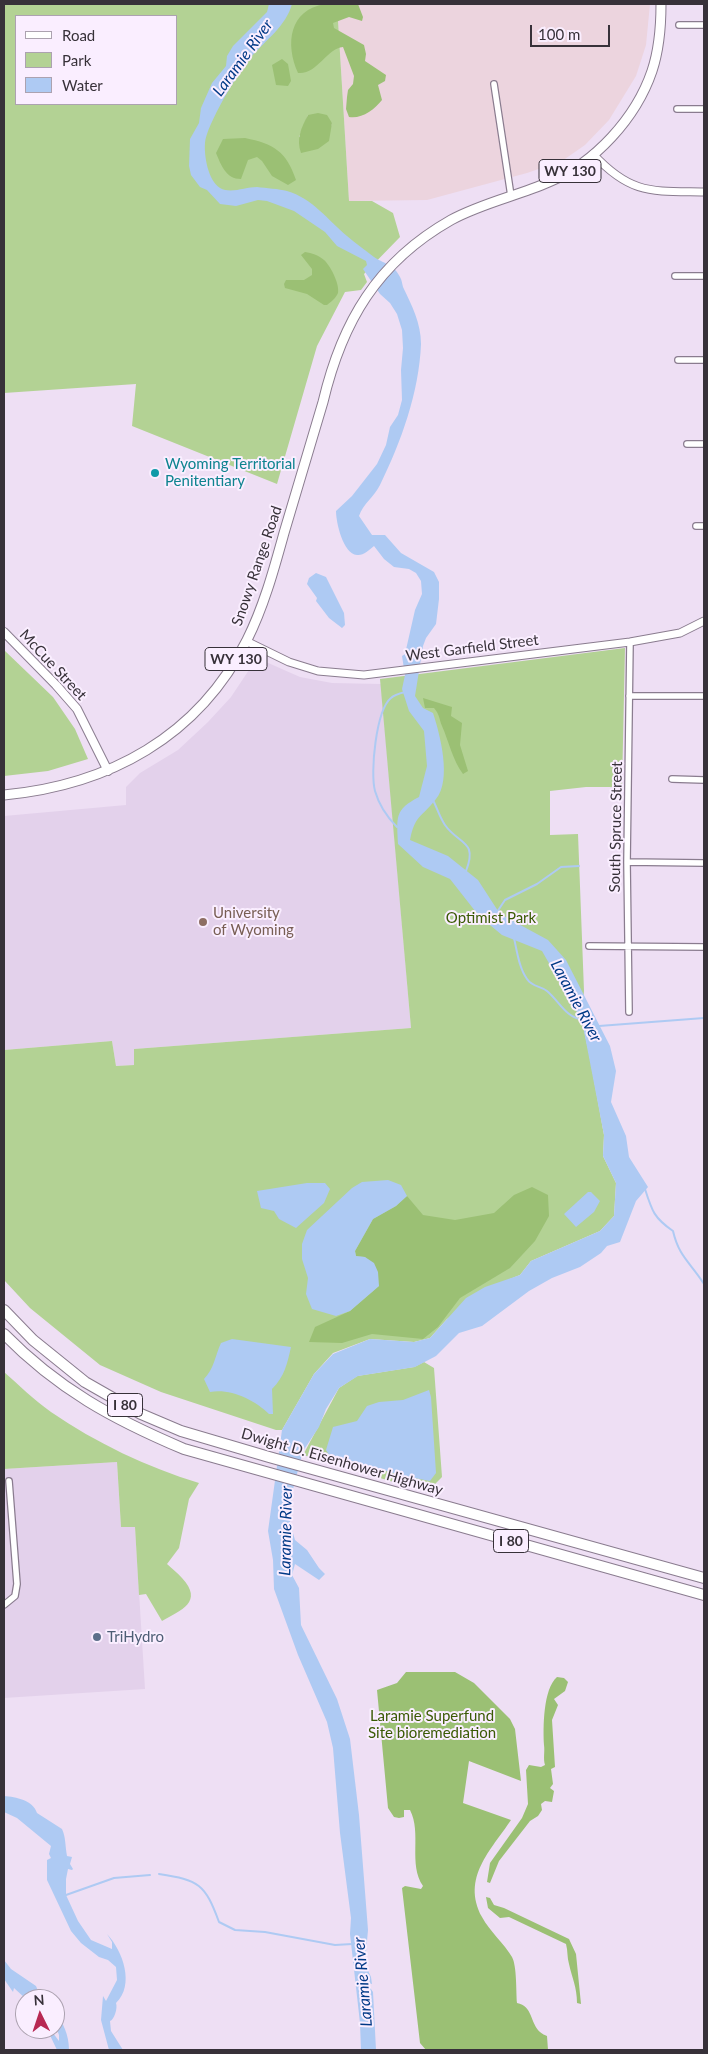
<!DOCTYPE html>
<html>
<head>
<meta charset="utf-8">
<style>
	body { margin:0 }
	#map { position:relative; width:708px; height:2054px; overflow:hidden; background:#eedff4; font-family:Lato,sans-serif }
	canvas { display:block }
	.frame { position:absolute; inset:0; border:5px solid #373139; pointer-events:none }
	.legend { position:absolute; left:15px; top:15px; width:162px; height:90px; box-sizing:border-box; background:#faeeff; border:1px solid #aca2b0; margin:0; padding:6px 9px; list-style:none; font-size:15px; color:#373139 }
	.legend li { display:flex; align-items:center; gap:10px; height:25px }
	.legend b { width:25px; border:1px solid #aca2b0 }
	.north { position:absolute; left:15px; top:1989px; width:50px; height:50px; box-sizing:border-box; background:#faeeff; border:1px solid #aca2b0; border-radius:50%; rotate:356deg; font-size:14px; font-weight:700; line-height:20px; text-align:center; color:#373139 }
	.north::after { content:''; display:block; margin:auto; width:18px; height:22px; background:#b82853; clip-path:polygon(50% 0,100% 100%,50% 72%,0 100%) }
	.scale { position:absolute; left:530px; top:25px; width:80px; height:22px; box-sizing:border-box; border:2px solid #373139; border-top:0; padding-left:6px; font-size:15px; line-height:18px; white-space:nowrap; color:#373139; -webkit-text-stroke:4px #faeeff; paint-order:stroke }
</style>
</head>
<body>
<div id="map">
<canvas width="708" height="2054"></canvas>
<div class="frame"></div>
<ul class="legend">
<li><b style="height:6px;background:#fff"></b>Road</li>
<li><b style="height:14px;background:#b3d294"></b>Park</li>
<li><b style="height:14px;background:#aecaf3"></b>Water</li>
</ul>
<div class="north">N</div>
<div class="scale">100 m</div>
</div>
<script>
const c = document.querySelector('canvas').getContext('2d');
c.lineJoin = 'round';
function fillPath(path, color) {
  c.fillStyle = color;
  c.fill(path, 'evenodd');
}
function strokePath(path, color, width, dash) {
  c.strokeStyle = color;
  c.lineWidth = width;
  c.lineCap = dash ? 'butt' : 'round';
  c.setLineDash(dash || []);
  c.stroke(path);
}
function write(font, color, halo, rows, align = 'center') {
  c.font = font + ' Lato,sans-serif';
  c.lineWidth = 4;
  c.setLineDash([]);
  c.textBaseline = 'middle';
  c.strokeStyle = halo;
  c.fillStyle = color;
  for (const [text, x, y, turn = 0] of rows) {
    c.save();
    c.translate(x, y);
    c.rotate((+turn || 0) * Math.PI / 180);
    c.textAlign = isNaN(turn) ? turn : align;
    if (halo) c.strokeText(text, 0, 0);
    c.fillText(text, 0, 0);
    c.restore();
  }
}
const built = new Path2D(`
	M 257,658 L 300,677 L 332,683 L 381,684 L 411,1028 L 134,1049 L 134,1065 L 116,1066 L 112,1041 L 4,1050 L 4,816 L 126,805 L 126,787 L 140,773 L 178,750 L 208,722 L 231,697 Z
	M 117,1462 L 121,1527 L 135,1527 L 145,1689 L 4,1698 L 4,1469 Z`);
const industrial = new Path2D(`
	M 337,4 L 650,4 L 646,45 L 636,76 L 609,120 L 585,145 L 562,161 L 527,173 L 427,200 L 349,201 Z`);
const green = new Path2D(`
	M 4,4 L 337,4 L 349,201 L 372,201 L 393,213 L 400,237 L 364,274 L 367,282 L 361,290 L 345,292 L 317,346 L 277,484 L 132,426 L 136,384 L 4,393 ZM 16,16 L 176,16 L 176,104 L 16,104 ZM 308,115 L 332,123 L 330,130 L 299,137 Z
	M 625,648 L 622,787 L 586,787 L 550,791 L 550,835 L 578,834 L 584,991 L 582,1015 L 578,1015 L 582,1021 L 590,1058 L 604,1135 L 603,1156 L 616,1183 L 614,1216 L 600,1231 L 531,1261 L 520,1275 L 505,1281 L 447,1319 L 430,1338 L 414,1342 L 370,1339 L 333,1353 L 314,1374 L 282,1430 L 276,1430 L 161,1392 L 100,1365 L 30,1308 L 4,1280 L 4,1050 L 112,1041 L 116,1066 L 134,1065 L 134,1049 L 411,1028 L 380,679 Z
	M 4,650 L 53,697 L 75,729 L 88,759 L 48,771 L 4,776 Z
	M 424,1362 L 434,1368 L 442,1477 L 427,1492 L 303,1455 L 339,1388 L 357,1376 L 414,1367 Z
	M 4,1372 C 19,1385 34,1400 51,1412 C 96,1443 147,1467 199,1483 L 189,1499 L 179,1548 L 167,1564 C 172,1569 178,1573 182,1578 C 204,1602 181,1610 162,1621 L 146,1594 L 139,1595 L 135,1527 L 121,1527 L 117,1462 L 4,1469 Z`);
const forest = new Path2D(`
	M 325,4 L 358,4 L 363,17 L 362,21 L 349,17 L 333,23 L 334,28 L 364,45 L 366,54 L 365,61 L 386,75 L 385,81 L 378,85 L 382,100 C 374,110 362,119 349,117 L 346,109 L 347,97 L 348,90 L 353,84 L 354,76 L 343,47 C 327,48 317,75 298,73 C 285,44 289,10 325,4 Z
	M 282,59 L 288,64 L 291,81 L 288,86 L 276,85 L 272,65 Z
	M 318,113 L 327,115 L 332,123 L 329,141 L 318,149 L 301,153 C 296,139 301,128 308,115 Z
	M 245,138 C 274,144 286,151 296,180 L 288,185 L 272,176 L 262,161 L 257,157 L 248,160 L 241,179 C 226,179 221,165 216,153 L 223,139 Z
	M 305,252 C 312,253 318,255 324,260 C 330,265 340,284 338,293 C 336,298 331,302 327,305 L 324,305 L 307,294 L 285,288 L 284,284 L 286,280 L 304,280 L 312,275 L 312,269 L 301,255 Z
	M 423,698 L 452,707 L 451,716 L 462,723 L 460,745 L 468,771 L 463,774 C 453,761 449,742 442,726 C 439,719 440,715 434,708 L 425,708 Z
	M 532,1187 L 548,1195 L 549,1216 L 535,1241 L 510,1268 L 460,1298 L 438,1327 L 423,1339 L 372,1334 L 342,1343 L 309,1342 L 315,1327 L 350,1311 L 379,1286 L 365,1257 L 356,1256 L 355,1251 L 373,1219 L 396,1206 L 407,1196 L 423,1215 L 455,1220 L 494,1213 L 514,1195 Z
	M 406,1672 L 455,1672 L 474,1683 L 510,1719 L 515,1729 L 521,1781 L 469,1761 L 463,1803 L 511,1820 C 491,1850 461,1878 482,1917 C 490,1932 504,1943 512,1957 C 517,1966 516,1992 517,2003 C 533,2006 530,2023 540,2032 C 542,2034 545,2035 547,2036 L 548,2050 L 426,2050 L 420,2043 L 402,1888 L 405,1886 L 421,1889 L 423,1886 C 408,1864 422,1833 410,1810 L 404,1810 L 404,1817 L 399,1818 L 394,1817 L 388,1808 L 377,1690 L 397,1683 Z
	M 557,1677 L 564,1678 L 568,1682 L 565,1691 L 554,1699 L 558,1705 L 552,1720 L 555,1767 L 551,1769 L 553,1784 L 550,1788 L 554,1791 L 552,1802 L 545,1801 L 541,1804 L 542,1810 L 538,1816 L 530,1821 L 499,1861 L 490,1883 L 487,1882 L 490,1863 L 522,1818 L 528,1804 L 526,1770 L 529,1765 L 541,1767 L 545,1765 C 543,1758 545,1752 544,1745 C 543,1728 543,1689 557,1677 Z
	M 486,1897 L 490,1898 L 494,1905 L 504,1908 L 569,1939 L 576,1954 L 581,2004 L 577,2003 C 577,1987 572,1978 569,1964 C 567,1958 568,1951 566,1944 L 509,1917 L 500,1918 L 488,1908 Z`);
const water = new Path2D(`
	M 269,4 L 292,4 C 286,26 266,40 251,57 C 239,70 206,126 205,143 C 204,156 208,180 220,188 C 231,194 245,187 257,187 C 266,188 279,189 287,191 C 312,198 328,220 347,236 C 355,243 365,250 374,257 C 382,263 394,264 400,277 C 402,280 402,284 403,287 C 412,306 421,323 421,344 C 419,393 401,442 380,485 C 374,497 363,504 359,516 L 372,535 L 385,535 L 401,553 L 434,572 L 439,582 L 439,599 L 436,624 L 426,638 L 423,646 L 415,696 L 423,708 L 433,713 C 440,734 452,780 436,799 C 421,818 415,815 410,840 L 448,856 L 478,880 L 500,914 L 548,940 L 566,960 L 610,1046 L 616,1071 L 611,1102 L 626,1136 L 629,1157 L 648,1187 L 636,1201 L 620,1242 L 607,1246 L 601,1253 L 580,1267 L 552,1278 L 529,1291 L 482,1326 L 459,1333 L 436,1356 L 415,1367 L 358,1376 L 339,1388 L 326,1409 L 319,1427 L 303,1451 L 292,1493 L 290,1523 L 295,1540 L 307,1550 L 319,1568 L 325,1574 L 319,1580 L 295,1564 L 292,1575 L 299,1588 L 301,1625 L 337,1699 L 350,1739 L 359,1815 L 368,1930 L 365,1964 L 371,1977 L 372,1984 L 367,1983 L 373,1992 L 376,2050 L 361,2050 L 360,2023 L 350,1934 L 351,1918 L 340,1833 L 333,1748 L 327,1722 L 298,1655 L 274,1589 L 273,1560 L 268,1531 L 282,1430 L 314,1374 L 333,1354 L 370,1339 L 414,1342 L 430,1338 L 466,1298 L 485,1287 L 520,1275 L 531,1261 L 600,1231 L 614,1216 L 616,1183 L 603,1156 L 604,1135 L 582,1021 L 542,951 L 502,935 L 479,916 L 450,879 L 423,867 L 398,844 C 397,817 394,810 419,797 L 427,766 L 424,731 L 409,711 L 402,689 L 405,675 L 402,656 L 405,654 L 415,610 L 422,594 L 421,581 L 416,573 L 409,569 L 394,567 L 384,559 L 374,546 C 369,550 363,556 357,555 C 343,554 336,522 336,511 L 352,496 L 377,464 L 386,445 L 390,427 L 398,415 L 402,400 L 401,370 L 403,348 L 402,330 L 397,314 L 390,303 L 380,294 L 363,269 L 367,265 L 366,261 L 337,246 L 325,232 L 294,211 L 267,201 L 258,200 L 236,206 L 220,204 L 207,190 L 200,187 L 191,175 L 189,166 L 190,139 L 199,123 L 201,108 L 212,83 L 226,66 L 227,56 L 233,46 L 267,12 Z
	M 316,573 L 326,577 L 344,613 L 345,625 L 342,628 L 329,618 L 316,601 L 317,598 L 307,584 L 309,578 Z
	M 388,1180 L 401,1185 L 407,1196 L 396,1206 L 373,1219 L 355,1251 L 356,1256 L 365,1257 L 374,1263 L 378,1272 L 379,1286 L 350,1311 L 336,1316 L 312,1309 L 306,1294 L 308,1278 L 302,1259 L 302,1244 L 307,1230 L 352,1188 L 362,1182 Z
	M 307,1183 L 325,1183 L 330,1189 L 324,1203 L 296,1228 L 279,1219 L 274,1211 L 261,1208 L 257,1191 Z
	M 588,1192 L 591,1192 L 600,1201 L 594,1212 L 576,1227 L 564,1214 Z
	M 232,1339 L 291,1347 C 287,1364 285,1376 272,1389 L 273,1414 L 269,1414 C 255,1400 230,1388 210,1392 L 204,1379 C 214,1369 215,1356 221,1343 Z
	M 429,1390 L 431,1397 L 436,1473 L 430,1481 L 404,1476 L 329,1455 L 326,1450 L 333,1427 L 357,1421 L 367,1406 L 379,1402 L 403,1400 Z
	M 4,1796 C 16,1797 33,1800 37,1813 L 62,1829 C 66,1838 65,1846 67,1856 L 72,1857 L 70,1864 L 73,1869 L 72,1870 L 68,1869 L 66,1879 L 66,1895 L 78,1921 L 91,1940 L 112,1949 L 112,1942 L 107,1934 C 123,1951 135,1985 116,2003 C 118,2008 114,2020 110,2021 L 111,2031 L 123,2050 L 109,2050 L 101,2020 L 103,1996 L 106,2001 L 117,1980 L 116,1967 L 108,1960 L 99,1957 L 81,1943 L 71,1931 L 47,1880 L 47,1860 L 51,1858 L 49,1854 L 51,1846 L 17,1818 L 4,1812 Z
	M 4,1960 L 11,1969 L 36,1986 L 38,1991 L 49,1999 L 26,1999 L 14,1988 L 13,1992 L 4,1979 Z
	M 55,2010 C 63,2024 69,2034 69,2050 L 57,2050 L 47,2029 L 50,2029 L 59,2041 L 59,2035 L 55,2024 Z`);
const stream = new Path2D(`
	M 433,800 C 437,808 440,818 445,825 C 459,845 478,840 466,871
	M 397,827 C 387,817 379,805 375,791 C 370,773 376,710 391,698 C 394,695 401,693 405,692
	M 497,912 L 505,900 L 537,884 L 561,867 L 579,866
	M 514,938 C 517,951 519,968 527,979 C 532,987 541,986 547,991 C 560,1002 565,1017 583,1020
	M 599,1026 L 704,1018
	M 645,1189 C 652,1211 654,1218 673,1231 C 679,1257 690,1262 704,1284
	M 159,1874 C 199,1880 205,1884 219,1922 L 235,1930 L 265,1932 L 335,1945 L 352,1944
	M 66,1895 L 114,1878 L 150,1875`);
const minor = new Path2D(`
	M 679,25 L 704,25
	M 494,84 L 511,196
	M 677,109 L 704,109
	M 675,276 L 704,276
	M 678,360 L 704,360
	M 687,444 L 704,444
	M 696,526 L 704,526
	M 629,696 L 704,696
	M 672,779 L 704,780
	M 627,862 L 704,863
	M 589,946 L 704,947
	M 629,1012 L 627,862 L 630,642
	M 4,1605 L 15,1596 L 17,1584 L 9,1481`);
const tertiary = new Path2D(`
	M 593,154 C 631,195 652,191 704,192
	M 246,641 L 289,662 L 318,671 L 364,675 L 630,642 L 680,633 L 704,621`);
const secondary = new Path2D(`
	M 4,632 L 56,685 L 77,709 L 108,771`);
const primary = new Path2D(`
	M 4,795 C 109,785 198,737 247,640 C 264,606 274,569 284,533 C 297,489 310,446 323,402 C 342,322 377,262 451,220 C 482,203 517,196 549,182 C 595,163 636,118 652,71 C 659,50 661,26 661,4`);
const motorway = new Path2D(`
	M 4,1310 L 33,1340 L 85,1382 L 141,1414 L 181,1431 L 269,1457 L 704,1578
	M 4,1334 C 58,1389 113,1419 184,1449 L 704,1595`);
const markers = [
	[155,473,5,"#0f9aa8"],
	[203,922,5,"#8d6e63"],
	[97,1637,5,"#5c6f8a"]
];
const shields = [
	[570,171,62],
	[236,659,62],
	[125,1405,35],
	[511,1541,35]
];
const shieldNames = [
	["WY 130",570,171],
	["WY 130",236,659],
	["I 80",125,1405],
	["I 80",511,1541]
];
const cultureNames = [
	["Wyoming Territorial",165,464],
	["Penitentiary",165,481]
];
const streetNames = [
	["Snowy Range Road",257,566,-71],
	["West Garfield Street",472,648,-7],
	["McCue Street",53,665,47],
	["South Spruce Street",616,827,-89],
	["Dwight D. Eisenhower Highway",342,1462,16]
];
const educationNames = [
	["University",213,913],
	["of Wyoming",213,930]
];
const parkNames = [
	["Optimist Park",491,918],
	["Laramie Superfund",432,1716],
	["Site bioremediation",432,1733]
];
const serviceNames = [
	["TriHydro",107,1637]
];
const waterNames = [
	["Laramie River",243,58,-54],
	["Laramie River",576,1001,62],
	["Laramie River",286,1531,-89],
	["Laramie River",363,1982,-95]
];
fillPath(built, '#e3d1eb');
fillPath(industrial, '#ecd4de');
fillPath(green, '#b3d294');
fillPath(forest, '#9bc074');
fillPath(water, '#aecaf3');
strokePath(stream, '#aecaf3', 2);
strokePath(minor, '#8a7c8f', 8);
strokePath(tertiary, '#8a7c8f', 9);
strokePath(secondary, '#8a7c8f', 10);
strokePath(primary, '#8a7c8f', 11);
strokePath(motorway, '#8a7c8f', 12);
strokePath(minor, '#fff', 5.5);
strokePath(tertiary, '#fff', 7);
strokePath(secondary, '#fff', 8);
strokePath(primary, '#fff', 9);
strokePath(motorway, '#fff', 10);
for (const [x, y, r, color] of markers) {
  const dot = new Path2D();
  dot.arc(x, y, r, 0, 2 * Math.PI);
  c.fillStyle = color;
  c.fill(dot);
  strokePath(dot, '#faeeff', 2);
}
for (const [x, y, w] of shields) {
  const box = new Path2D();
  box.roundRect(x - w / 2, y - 11.5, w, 23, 4);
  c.fillStyle = '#faeeff';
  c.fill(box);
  strokePath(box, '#373139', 1);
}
write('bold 14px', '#373139', null, shieldNames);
write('15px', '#0d838f', '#faeeff', cultureNames, 'left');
write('15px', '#373139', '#faeeff', streetNames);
write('15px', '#785e54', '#faeeff', educationNames, 'left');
write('15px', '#3a5a04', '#faeeff', parkNames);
write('15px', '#4e5e75', '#faeeff', serviceNames, 'left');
write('italic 16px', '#003986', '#faeeff', waterNames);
</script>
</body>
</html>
